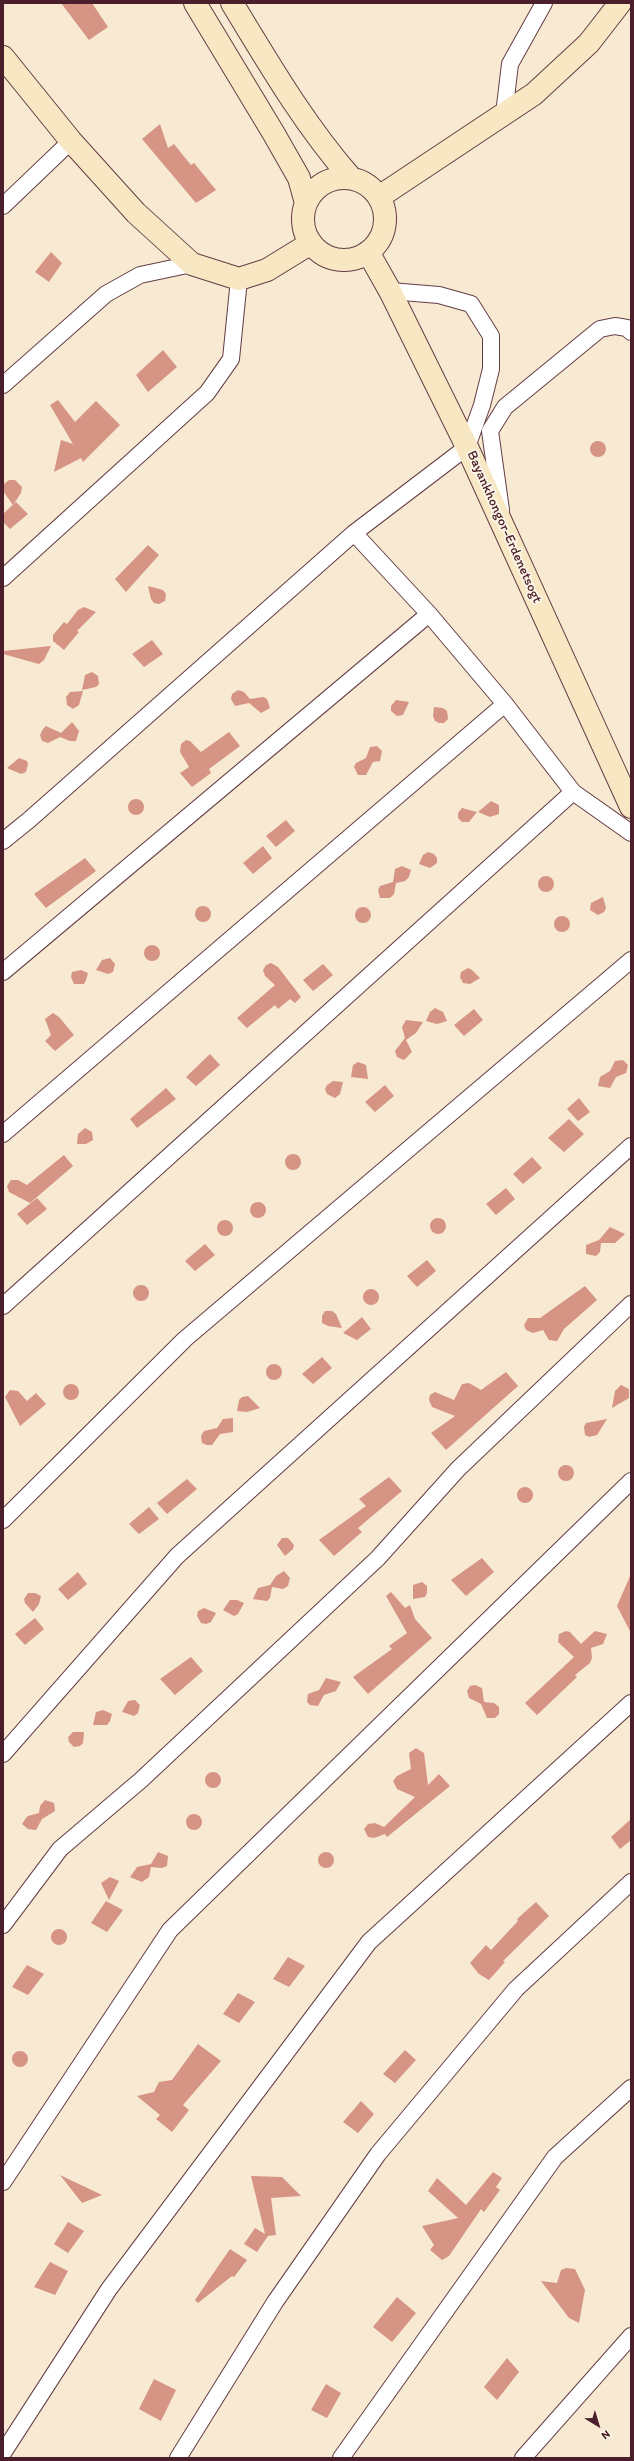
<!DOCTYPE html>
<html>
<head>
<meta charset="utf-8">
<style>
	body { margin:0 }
	#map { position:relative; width:634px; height:2461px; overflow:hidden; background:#f8e9d3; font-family:Itim,sans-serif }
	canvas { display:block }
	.frame { position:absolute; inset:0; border:4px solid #4a1f2b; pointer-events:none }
	.north { position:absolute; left:578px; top:2405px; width:40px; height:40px; -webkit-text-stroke:3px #fcf5e5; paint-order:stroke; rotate:142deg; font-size:11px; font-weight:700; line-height:16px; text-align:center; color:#4a1f2b }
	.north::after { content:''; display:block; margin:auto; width:14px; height:18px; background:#4a1f2b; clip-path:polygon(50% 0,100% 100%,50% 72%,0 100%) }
</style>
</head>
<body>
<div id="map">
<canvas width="634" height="2461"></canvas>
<div class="frame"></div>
<div class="north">N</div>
</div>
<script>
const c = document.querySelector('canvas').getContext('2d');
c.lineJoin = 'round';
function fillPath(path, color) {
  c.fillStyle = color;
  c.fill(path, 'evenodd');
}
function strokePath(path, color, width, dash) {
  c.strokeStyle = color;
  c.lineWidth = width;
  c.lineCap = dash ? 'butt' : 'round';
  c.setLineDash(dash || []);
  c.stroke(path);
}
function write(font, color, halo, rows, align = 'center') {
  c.font = font + ' Itim,sans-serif';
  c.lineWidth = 4;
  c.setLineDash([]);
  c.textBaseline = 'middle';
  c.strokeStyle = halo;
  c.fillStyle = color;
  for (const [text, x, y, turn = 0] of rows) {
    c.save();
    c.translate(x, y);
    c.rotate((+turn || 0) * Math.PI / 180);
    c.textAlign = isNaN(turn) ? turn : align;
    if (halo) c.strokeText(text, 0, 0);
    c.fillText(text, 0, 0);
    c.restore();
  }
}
const building = new Path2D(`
	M 61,3 L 92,3 L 108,27 L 89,40 Z
	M 160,124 L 168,148 L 174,144 L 191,165 L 194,163 L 216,190 L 196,203 L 142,139 Z
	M 51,252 L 62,263 L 49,282 L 35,272 Z
	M 163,350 L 177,367 L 148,392 L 136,375 Z
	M 58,400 L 75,422 L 96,401 L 120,425 L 83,462 L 81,458 L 54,472 L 61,440 L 73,444 L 50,405 Z
	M590 449a8 8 0 1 1 16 0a8 8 0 1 1-16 0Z
	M 9,480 L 15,480 L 22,487 L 21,493 L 13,505 L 3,491 L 4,484 Z
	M 16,502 L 28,514 L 10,529 L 3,522 L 3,514 Z
	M 148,545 L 159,555 L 126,592 L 115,579 Z
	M 148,586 L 163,590 L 166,594 L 165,601 L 159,604 L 154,603 L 151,599 Z
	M 84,607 L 96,612 L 77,631 L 79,632 L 64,650 L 53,641 L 53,635 L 64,622 L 67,624 L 78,610 Z
	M 152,640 L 163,654 L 144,667 L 132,654 Z
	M 51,646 L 44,660 L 39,664 L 3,654 L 3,651 Z
	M 92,672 L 98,676 L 99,684 L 96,687 L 82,690 L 85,675 Z
	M 238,690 L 244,692 L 250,699 L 263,697 L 267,699 L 270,708 L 261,713 L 249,703 L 235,706 L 231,699 L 232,694 Z
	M 83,691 L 79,705 L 73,709 L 67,705 L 66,697 L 70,692 Z
	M 396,700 L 409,702 L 403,715 L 397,716 L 391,711 L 391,706 Z
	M 434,707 L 443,708 L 447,711 L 448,719 L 444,723 L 439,723 L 435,721 L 433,716 Z
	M 72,722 L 79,731 L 76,741 L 70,741 L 60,737 L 48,743 L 42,741 L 40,735 L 43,729 L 46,726 L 61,733 Z
	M 229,732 L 240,746 L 209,769 L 211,773 L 192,787 L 180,773 L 189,767 L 180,752 L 181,744 L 186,740 L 190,741 L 201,752 Z
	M 377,746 L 382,751 L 380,761 L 373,762 L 366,775 L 358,775 L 354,767 L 356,763 L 366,758 L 370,747 Z
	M 19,758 L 27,761 L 28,764 L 26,772 L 21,774 L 7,768 Z
	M128 807a8 8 0 1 1 16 0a8 8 0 1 1-16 0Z
	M 491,801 L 499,805 L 499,814 L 490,817 L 478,812 Z
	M 462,808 L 477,812 L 469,822 L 462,822 L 458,818 L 458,813 Z
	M 286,820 L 295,831 L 276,847 L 266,836 Z
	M 263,846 L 272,858 L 253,874 L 243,863 Z
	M 428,852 L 434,854 L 437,858 L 437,863 L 430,868 L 419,864 L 423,855 Z
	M 85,858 L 96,871 L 46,908 L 34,894 Z
	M 402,866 L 411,870 L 409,877 L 405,881 L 396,883 L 394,894 L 390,898 L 380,898 L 378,890 L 380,886 L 393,882 L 395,869 Z
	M538 884a8 8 0 1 1 16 0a8 8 0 1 1-16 0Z
	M 603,897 L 606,908 L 604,912 L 598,915 L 590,910 L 591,903 Z
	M195 914a8 8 0 1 1 16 0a8 8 0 1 1-16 0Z
	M355 915a8 8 0 1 1 16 0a8 8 0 1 1-16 0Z
	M554 924a8 8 0 1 1 16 0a8 8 0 1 1-16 0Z
	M144 953a8 8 0 1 1 16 0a8 8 0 1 1-16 0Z
	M 110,958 L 115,964 L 113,972 L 108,974 L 96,970 L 102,960 Z
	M 271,963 L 278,967 L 301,997 L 295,1003 L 290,999 L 278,1009 L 275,1005 L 247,1028 L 237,1018 L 275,985 L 265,976 L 263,970 L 266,965 Z
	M 323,964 L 333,975 L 313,991 L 303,980 Z
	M 468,968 L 472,970 L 480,978 L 470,984 L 463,983 L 460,977 L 461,972 Z
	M 81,970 L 88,973 L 86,980 L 84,984 L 74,984 L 71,977 L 72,972 Z
	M 435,1008 L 443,1012 L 447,1021 L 437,1024 L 426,1021 L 430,1012 Z
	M 474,1009 L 483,1020 L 464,1036 L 454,1025 Z
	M 53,1013 L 59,1017 L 74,1035 L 55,1051 L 45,1041 L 51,1035 L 45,1019 Z
	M 406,1020 L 423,1022 L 416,1033 L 406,1040 L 412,1052 L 404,1060 L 397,1057 L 395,1051 L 405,1038 L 402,1027 Z
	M 210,1054 L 220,1065 L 196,1086 L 186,1077 Z
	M 623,1060 L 628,1065 L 626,1073 L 616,1077 L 610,1088 L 598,1086 L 600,1077 L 610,1071 L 615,1061 Z
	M 358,1062 L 366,1065 L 368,1079 L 351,1077 L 353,1065 Z
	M 333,1081 L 343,1082 L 340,1094 L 335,1098 L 327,1094 L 325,1089 L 327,1085 Z
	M 385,1085 L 394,1096 L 375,1112 L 365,1102 Z
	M 166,1088 L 176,1099 L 137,1128 L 130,1119 Z
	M 579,1098 L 590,1112 L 578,1121 L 567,1109 Z
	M 569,1119 L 584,1134 L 564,1152 L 548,1138 Z
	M 85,1128 L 92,1132 L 93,1140 L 86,1144 L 77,1144 L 78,1134 Z
	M285 1162a8 8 0 1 1 16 0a8 8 0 1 1-16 0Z
	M 64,1155 L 73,1166 L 30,1203 L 9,1192 L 7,1186 L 11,1180 L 18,1180 L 27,1185 Z
	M 532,1157 L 542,1168 L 523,1184 L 513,1174 Z
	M 506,1188 L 515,1199 L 496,1215 L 486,1204 Z
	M 37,1198 L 47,1209 L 27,1225 L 17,1214 Z
	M250 1210a8 8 0 1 1 16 0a8 8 0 1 1-16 0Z
	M430 1226a8 8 0 1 1 16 0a8 8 0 1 1-16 0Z
	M217 1228a8 8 0 1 1 16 0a8 8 0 1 1-16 0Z
	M 610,1227 L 625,1234 L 615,1243 L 601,1243 L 600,1252 L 596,1256 L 586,1254 L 586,1245 L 599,1240 Z
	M 205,1244 L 215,1255 L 195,1271 L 185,1261 Z
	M 427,1260 L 436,1271 L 417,1287 L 407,1276 Z
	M133 1293a8 8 0 1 1 16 0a8 8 0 1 1-16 0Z
	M 585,1286 L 597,1300 L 564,1329 L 557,1341 L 549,1340 L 543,1330 L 533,1333 L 526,1330 L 524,1325 L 528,1318 L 540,1318 Z
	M363 1297a8 8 0 1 1 16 0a8 8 0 1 1-16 0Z
	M 325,1311 L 332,1311 L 336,1314 L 342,1328 L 328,1326 L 322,1323 L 322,1316 Z
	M 362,1317 L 371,1329 L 357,1340 L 343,1333 Z
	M 322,1357 L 332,1368 L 313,1384 L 302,1374 Z
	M266 1372a8 8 0 1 1 16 0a8 8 0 1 1-16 0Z
	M 506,1372 L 518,1386 L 446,1450 L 431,1433 L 455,1416 L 432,1407 L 429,1400 L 430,1395 L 435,1392 L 454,1400 L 462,1384 L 469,1383 L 481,1390 Z
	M63 1392a8 8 0 1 1 16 0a8 8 0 1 1-16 0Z
	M 621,1385 L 629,1389 L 629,1398 L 612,1408 L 615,1391 Z
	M 10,1390 L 18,1391 L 27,1401 L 36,1393 L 46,1404 L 20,1426 L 5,1397 Z
	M 248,1396 L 260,1408 L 247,1412 L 237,1411 L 239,1400 L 242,1397 Z
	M 233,1418 L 233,1432 L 220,1434 L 212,1445 L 207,1445 L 202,1443 L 201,1436 L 204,1431 L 217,1428 L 223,1419 Z
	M 607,1419 L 597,1435 L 589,1437 L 585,1435 L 584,1427 L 586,1423 Z
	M558 1473a8 8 0 1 1 16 0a8 8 0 1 1-16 0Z
	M 389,1477 L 402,1491 L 358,1528 L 362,1532 L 334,1556 L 319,1540 L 366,1506 L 359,1499 Z
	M 187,1479 L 197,1489 L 167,1514 L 157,1503 Z
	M517 1495a8 8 0 1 1 16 0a8 8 0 1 1-16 0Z
	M 149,1507 L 159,1519 L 139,1534 L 129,1524 Z
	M 282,1538 L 288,1538 L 294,1545 L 293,1549 L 285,1556 L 277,1545 Z
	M 482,1558 L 494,1572 L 466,1596 L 451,1580 Z
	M 284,1571 L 290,1578 L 288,1586 L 283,1589 L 272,1587 L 270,1598 L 267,1601 L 253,1599 L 258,1588 L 270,1585 L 276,1576 Z
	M 78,1572 L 87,1584 L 68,1600 L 58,1589 Z
	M 631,1574 L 631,1633 L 617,1606 Z
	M 422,1582 L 427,1586 L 427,1593 L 425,1597 L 413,1599 L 413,1585 Z
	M 391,1592 L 405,1608 L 410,1605 L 415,1619 L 432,1638 L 368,1694 L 353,1677 L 392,1649 L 389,1646 L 407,1633 L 386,1596 Z
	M 28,1593 L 35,1593 L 41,1596 L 39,1604 L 33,1612 L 25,1603 L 24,1599 Z
	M 230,1600 L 237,1600 L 244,1603 L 238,1614 L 234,1616 L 223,1610 Z
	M 204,1608 L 216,1613 L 211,1622 L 206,1624 L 201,1623 L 197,1616 L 198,1611 Z
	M 35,1618 L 44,1629 L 25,1645 L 15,1634 Z
	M 566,1631 L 570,1632 L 581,1644 L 595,1631 L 607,1634 L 603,1644 L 591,1648 L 592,1658 L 590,1663 L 575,1675 L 577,1677 L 537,1715 L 525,1703 L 574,1657 L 558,1642 L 559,1634 Z
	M 191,1657 L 203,1671 L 175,1695 L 160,1679 Z
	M 326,1678 L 341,1682 L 336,1691 L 324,1695 L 318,1706 L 310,1705 L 307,1702 L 308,1694 L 319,1690 Z
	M 475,1685 L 482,1688 L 484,1702 L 494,1703 L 499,1707 L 499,1714 L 495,1718 L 487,1718 L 481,1704 L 469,1698 L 467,1691 L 470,1686 Z
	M 135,1700 L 140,1705 L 138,1713 L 134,1716 L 122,1712 L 128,1701 Z
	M 103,1710 L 112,1714 L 110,1721 L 107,1725 L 93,1725 L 96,1712 Z
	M 73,1732 L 84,1732 L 83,1743 L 80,1746 L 74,1747 L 69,1742 L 68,1737 Z
	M 416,1748 L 424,1753 L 428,1785 L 439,1774 L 450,1786 L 387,1837 L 385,1834 L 374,1838 L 368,1837 L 364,1829 L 368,1824 L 375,1823 L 384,1827 L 415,1797 L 397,1789 L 393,1781 L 397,1776 L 411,1769 L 409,1753 Z
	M205 1780a8 8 0 1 1 16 0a8 8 0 1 1-16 0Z
	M 45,1800 L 54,1803 L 55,1811 L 42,1819 L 36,1830 L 28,1829 L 22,1824 L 26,1818 L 28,1816 L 39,1813 L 40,1806 Z
	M186 1822a8 8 0 1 1 16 0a8 8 0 1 1-16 0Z
	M 631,1819 L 631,1840 L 620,1849 L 611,1837 Z
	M 158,1852 L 168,1856 L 167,1866 L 162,1868 L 151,1867 L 149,1877 L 142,1882 L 130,1877 L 137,1867 L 151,1864 Z
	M318 1860a8 8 0 1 1 16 0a8 8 0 1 1-16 0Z
	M 110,1877 L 119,1881 L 109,1900 L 101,1883 Z
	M 106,1901 L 123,1910 L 107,1932 L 91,1923 Z
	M 536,1902 L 549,1916 L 503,1961 L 505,1962 L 489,1980 L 479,1974 L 470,1963 L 486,1945 L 491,1950 L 518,1921 L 517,1919 Z
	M51 1937a8 8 0 1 1 16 0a8 8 0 1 1-16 0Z
	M 288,1957 L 305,1966 L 289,1987 L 273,1979 Z
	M 27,1965 L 44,1974 L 28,1995 L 12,1987 Z
	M 238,1993 L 255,2002 L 239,2023 L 223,2014 Z
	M 198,2044 L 221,2061 L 183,2105 L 189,2110 L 172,2132 L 156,2119 L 160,2115 L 137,2096 L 154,2092 L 159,2082 L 172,2080 Z
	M 405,2050 L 416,2060 L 395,2083 L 383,2074 Z
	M12 2059a8 8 0 1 1 16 0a8 8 0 1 1-16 0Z
	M 361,2101 L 374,2114 L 358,2133 L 343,2122 Z
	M 493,2172 L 502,2178 L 496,2187 L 500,2190 L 484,2212 L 481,2209 L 449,2256 L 442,2260 L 430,2250 L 434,2245 L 422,2226 L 458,2218 L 428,2191 L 437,2178 L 466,2205 Z
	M 60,2175 L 102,2195 L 82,2203 Z
	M 251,2176 L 282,2177 L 301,2196 L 271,2198 L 276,2235 L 268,2236 L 257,2252 L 244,2244 L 255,2228 L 265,2234 Z
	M 68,2222 L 84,2231 L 68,2253 L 54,2244 Z
	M 230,2249 L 247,2260 L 234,2277 L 232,2276 L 198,2303 L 195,2300 Z
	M 50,2262 L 68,2271 L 55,2295 L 34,2287 Z
	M 566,2268 L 575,2269 L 585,2290 L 579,2323 L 569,2318 L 541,2281 L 557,2283 L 561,2270 Z
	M 397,2297 L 416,2313 L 392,2342 L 373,2327 Z
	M 507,2358 L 519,2372 L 497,2400 L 484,2387 Z
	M 154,2379 L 176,2390 L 161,2421 L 139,2409 Z
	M 326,2384 L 341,2393 L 327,2418 L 311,2410 Z`);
const street = new Path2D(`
	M 504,114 L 510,64 L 544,3
	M 3,206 L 71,141
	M 3,385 L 106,294 L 140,275 L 192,264
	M 501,510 L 490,431 L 505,407 L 600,329 L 615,326 L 627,328 L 631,332
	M 354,533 L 429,614 L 505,704 L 573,792 L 631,833
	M 3,578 L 207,393 L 231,359 L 239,279
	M 3,841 L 29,820 L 354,533 L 467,447 L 482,405 L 491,369 L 491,336 L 471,304 L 439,295 L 390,291
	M 3,972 L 429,614
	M 3,1134 L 505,704
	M 3,1306 L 573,792
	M 3,1520 L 185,1339 L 631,960
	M 3,1754 L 177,1556 L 631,1146
	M 3,1925 L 60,1849 L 141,1780 L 378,1558 L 458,1469 L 631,1304
	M 3,2182 L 170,1930 L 631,1481
	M 3,2453 L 109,2289 L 369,1942 L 631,1703
	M 178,2458 L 275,2302 L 378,2154 L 516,1989 L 631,1882
	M 341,2458 L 555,2157 L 631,2088
	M 523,2458 L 631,2336`);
const secondary = new Path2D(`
	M 195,3 L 274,134 L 299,178 L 306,203
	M 232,3 C 269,64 304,124 351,178
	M 3,57 L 71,141 L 136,213 L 192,264 L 239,279 L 267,270 L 311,243
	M303 219a41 41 0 1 1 82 0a41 41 0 1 1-82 0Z
	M 379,197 L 534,94 L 589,43 L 620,3
	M 368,252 L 390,291 L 467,447 L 631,807`);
const streetNames = [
	["Bayankhongor-Erdenetsogt",504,527,66]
];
fillPath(building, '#d59484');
strokePath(street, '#643d44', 18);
strokePath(secondary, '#643d44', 24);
strokePath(street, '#fff', 16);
strokePath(secondary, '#f7e8c3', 22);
write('14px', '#4a1f2b', '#fcf5e5', streetNames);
</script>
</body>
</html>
